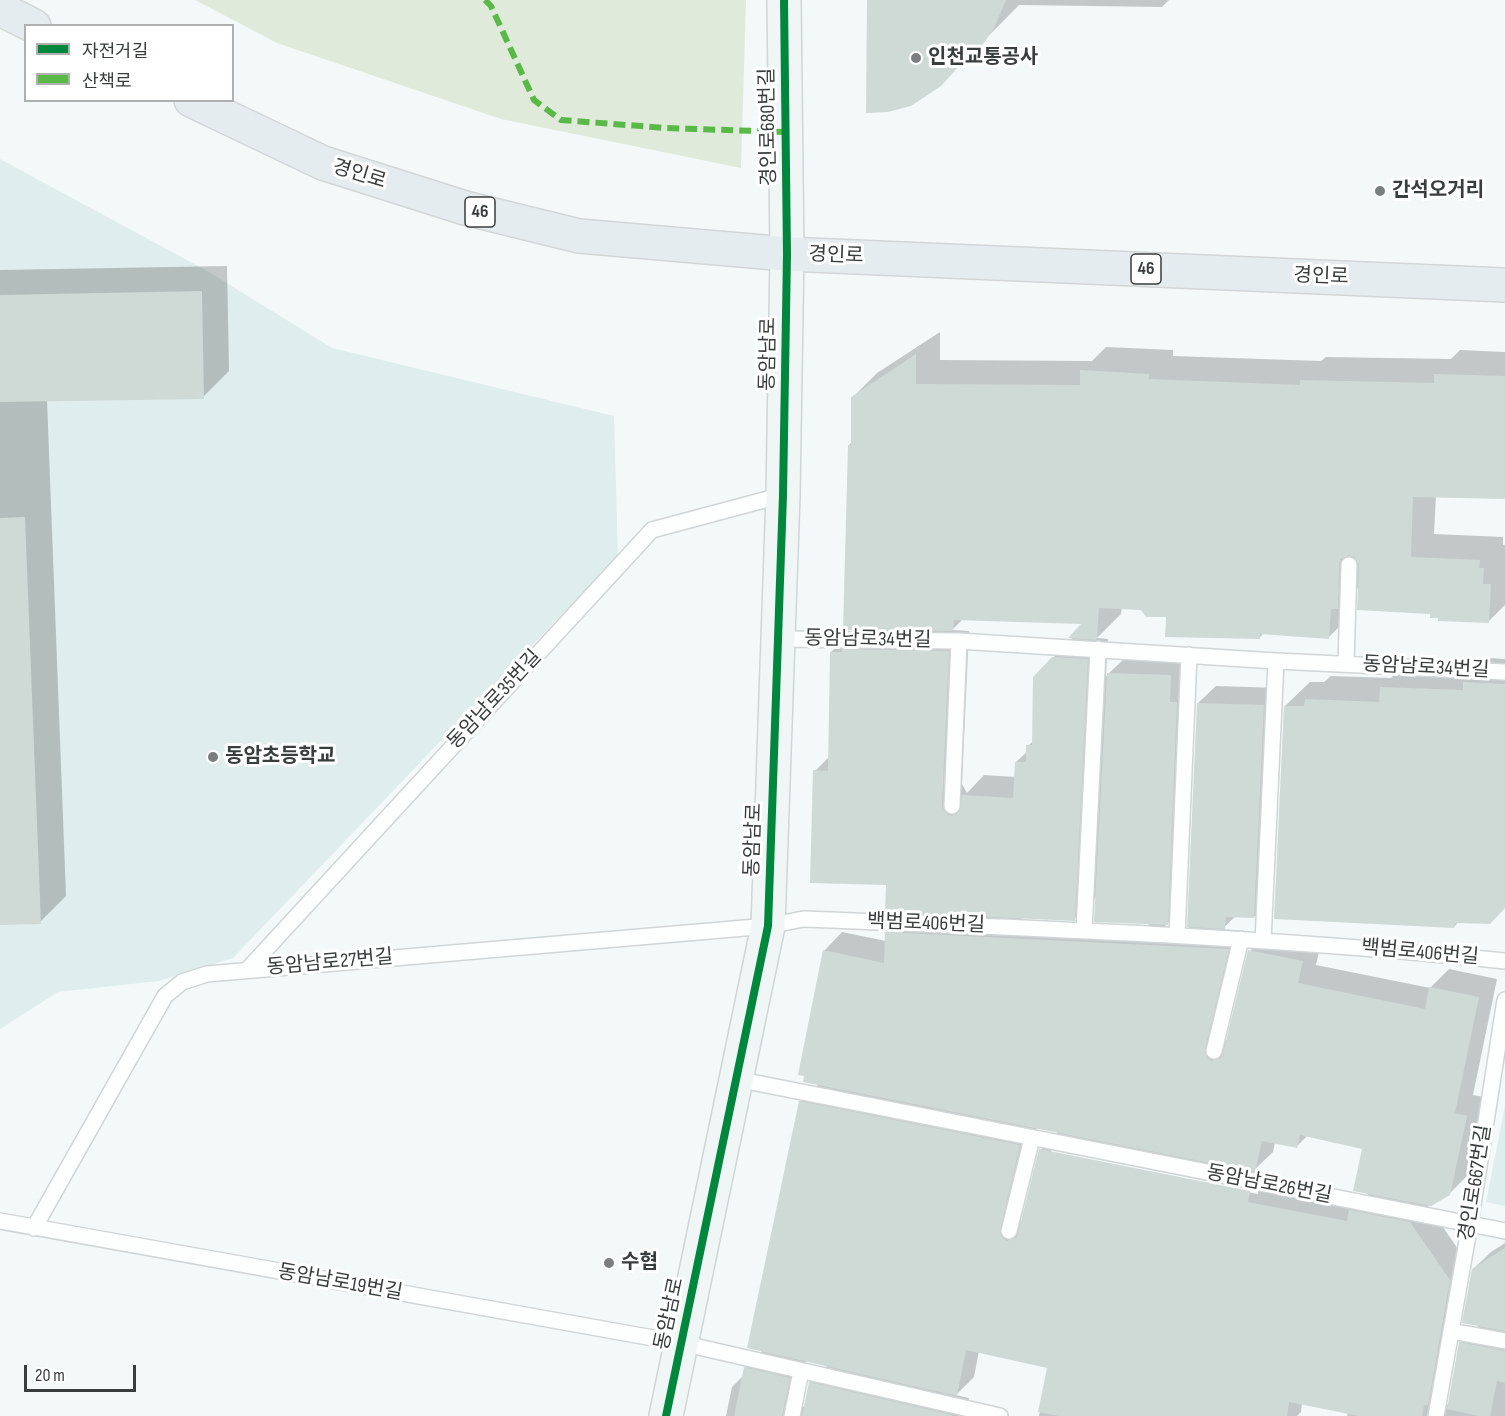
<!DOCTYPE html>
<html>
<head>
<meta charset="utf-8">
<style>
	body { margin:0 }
	#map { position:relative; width:1505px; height:1416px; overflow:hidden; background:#f3f9f9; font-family:"Sofia Sans Condensed","Noto Sans KR",sans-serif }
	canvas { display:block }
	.legend { position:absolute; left:24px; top:24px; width:210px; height:78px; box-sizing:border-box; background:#fff; border:2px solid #afb1b1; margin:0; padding:8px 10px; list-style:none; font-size:18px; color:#383d3d }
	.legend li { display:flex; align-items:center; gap:12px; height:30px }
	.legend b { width:30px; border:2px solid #afb1b1 }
	.scale { position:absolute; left:24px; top:1365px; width:112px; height:27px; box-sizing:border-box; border:3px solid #383d3d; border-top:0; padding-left:8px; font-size:18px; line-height:21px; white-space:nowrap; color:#383d3d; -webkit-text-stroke:4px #fff; paint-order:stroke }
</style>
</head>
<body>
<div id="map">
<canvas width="1505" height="1416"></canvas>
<ul class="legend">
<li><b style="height:8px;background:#00873e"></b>자전거길</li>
<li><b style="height:8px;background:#58b947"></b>산책로</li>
</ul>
<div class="scale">20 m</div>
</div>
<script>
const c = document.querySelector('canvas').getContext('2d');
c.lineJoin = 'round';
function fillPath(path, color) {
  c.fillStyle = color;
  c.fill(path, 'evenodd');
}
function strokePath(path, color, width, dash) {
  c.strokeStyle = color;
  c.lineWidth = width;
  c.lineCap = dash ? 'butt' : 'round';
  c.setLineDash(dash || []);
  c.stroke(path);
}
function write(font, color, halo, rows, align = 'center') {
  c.font = font + ' "Sofia Sans Condensed","Noto Sans KR",sans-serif';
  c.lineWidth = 6;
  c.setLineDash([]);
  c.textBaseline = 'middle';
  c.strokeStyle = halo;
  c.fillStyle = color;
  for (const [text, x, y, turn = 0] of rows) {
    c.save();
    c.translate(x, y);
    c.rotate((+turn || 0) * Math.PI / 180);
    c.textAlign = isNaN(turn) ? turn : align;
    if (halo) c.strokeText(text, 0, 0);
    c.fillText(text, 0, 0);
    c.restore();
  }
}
const built = new Path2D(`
	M 0,159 L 209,272 L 332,348 L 614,416 L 618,556 L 233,958 L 159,981 L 58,992 L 0,1029 Z
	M 1505,1106 L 1505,1206 L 1486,1202 Z`);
const green = new Path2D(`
	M 195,0 L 746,0 L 741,168 L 501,119 L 277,43 Z`);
const shadow = new Path2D(`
	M 868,0 L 1169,0 L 1162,7 L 1019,5 L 947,78 Z
	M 227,266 L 229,371 L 203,397 L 47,400 L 66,896 L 40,922 L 0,924 L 0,270 Z
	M 940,332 L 940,360 L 1092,361 L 1106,347 L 1173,350 L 1173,356 L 1321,361 L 1326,357 L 1451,359 L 1460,350 L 1505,352 L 1505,498 L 1436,496 L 1434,534 L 1503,537 L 1503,545 L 1505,545 L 1505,605 L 1488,622 L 1440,617 L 1360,586 L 1355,591 L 1353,613 L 1329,637 L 1264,633 L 1259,638 L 1142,608 L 1122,607 L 1121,614 L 1097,638 L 1108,639 L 1106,676 L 1126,657 L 1188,658 L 1185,906 L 1164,927 L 1189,928 L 1198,703 L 1216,686 L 1281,688 L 1271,899 L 1254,917 L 1236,916 L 1222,929 L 1246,931 L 1222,1029 L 1225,1039 L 1228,1041 L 1250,951 L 1268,932 L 1321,943 L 1316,965 L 1430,988 L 1449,969 L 1497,979 L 1473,1095 L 1484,1097 L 1468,1175 L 1449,1194 L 1427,1204 L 1467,1262 L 1444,1402 L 1449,1406 L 1460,1343 L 1479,1325 L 1473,1269 L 1491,1252 L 1505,1243 L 1505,1416 L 1347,1416 L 1348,1412 L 1302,1403 L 1301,1412 L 1297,1416 L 1039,1416 L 1049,1367 L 979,1351 L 974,1377 L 956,1395 L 969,1398 L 965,1416 L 726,1416 L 732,1387 L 744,1375 L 745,1368 L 763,1350 L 800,1102 L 819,1084 L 824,951 L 842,932 L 886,941 L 886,933 L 907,912 L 815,771 L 829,757 L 831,652 L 852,632 L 862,632 L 865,629 L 849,445 L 853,441 L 852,398 L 877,373 ZM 964,618 L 1084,622 L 1073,637 L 1053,658 L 1034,740 L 1028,746 L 1028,751 L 1016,762 L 1016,777 L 984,775 L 967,793 L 962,784 L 969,631 L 952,630 ZM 1097,896 L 1149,923 L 1148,926 L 1022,920 L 1022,917 L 1074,919 ZM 1037,1127 L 1059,1131 L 1041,1150 L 1023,1222 L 1019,1220 L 1016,1210 ZM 1308,1135 L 1363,1147 L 1369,1193 L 1359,1203 L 1264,1185 L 1267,1173 L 1253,1171 L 1273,1152 L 1275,1142 L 1296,1147 ZM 1051,1150 L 1258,1191 L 1258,1194 L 1051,1153 ZM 806,1360 L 828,1365 L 810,1383 L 805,1407 L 802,1406 L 799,1396 Z
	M 1489,658 L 1505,659 L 1505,907 L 1459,921 L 1454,927 L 1275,918 L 1285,706 L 1310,682 L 1324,682 L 1331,676 L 1391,678 L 1405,663 L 1481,666 Z`);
const building = new Path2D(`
	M 867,0 L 1006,0 L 993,30 L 983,44 L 977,51 L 959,60 L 954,72 L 941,86 L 911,106 L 888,112 L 866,113 Z
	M 202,291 L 204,399 L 0,402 L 0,295 Z
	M 916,354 L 916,384 L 1080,385 L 1080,370 L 1149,374 L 1149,379 L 1300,385 L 1300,380 L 1434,383 L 1434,374 L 1505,376 L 1505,499 L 1413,497 L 1411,557 L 1480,560 L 1479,568 L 1484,568 L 1483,584 L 1491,584 L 1489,623 L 1438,621 L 1438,618 L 1430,618 L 1430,614 L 1357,610 L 1359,565 L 1355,557 L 1349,555 L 1341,559 L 1339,564 L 1338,609 L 1331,609 L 1329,639 L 1260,634 L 1260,639 L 1165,637 L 1166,617 L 1146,617 L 1141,610 L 1099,608 L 1097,639 L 1095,640 L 1068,638 L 1081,624 L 954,620 L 953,631 L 843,630 L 848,445 L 851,445 L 851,397 Z
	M 25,517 L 41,924 L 0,925 L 0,518 Z
	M 842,649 L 949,651 L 942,806 L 946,814 L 952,816 L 960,811 L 962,795 L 1013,798 L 1015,762 L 1026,762 L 1026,745 L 1032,745 L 1033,677 L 1052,657 L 1088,659 L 1075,921 L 885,912 L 886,885 L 810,883 L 813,770 L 828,771 L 830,652 L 842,652 Z
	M 1107,673 L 1171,675 L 1170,702 L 1177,702 L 1168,925 L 1094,922 Z
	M 1463,682 L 1505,684 L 1505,908 L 1490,924 L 1455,923 L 1454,928 L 1274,919 L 1284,706 L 1304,706 L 1305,699 L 1379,702 L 1380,687 L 1463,690 Z
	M 1197,703 L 1264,705 L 1254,918 L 1226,917 L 1225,929 L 1187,927 Z
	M 885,932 L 1229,949 L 1205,1049 L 1207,1058 L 1212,1061 L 1221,1058 L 1223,1053 L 1248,950 L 1303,961 L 1298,983 L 1425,1009 L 1429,987 L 1479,997 L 1455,1113 L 1467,1116 L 1450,1195 L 1431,1206 L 1353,1191 L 1362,1149 L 1300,1135 L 1297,1148 L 1262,1141 L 1255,1172 L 803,1082 L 804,1076 L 798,1075 L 823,950 L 884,963 Z
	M 799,1101 L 1020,1145 L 1000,1229 L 1002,1238 L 1007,1241 L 1016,1238 L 1018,1233 L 1039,1149 L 1250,1191 L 1248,1202 L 1347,1221 L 1349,1210 L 1410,1222 L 1450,1280 L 1428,1405 L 1424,1405 L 1422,1416 L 1359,1416 L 1289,1402 L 1287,1416 L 1059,1416 L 1038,1412 L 1047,1368 L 966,1350 L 957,1396 L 747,1348 Z
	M 1505,1248 L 1505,1331 L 1462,1323 L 1472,1269 Z
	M 1459,1342 L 1505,1351 L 1505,1383 L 1497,1381 L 1490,1416 L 1479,1416 L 1447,1409 Z
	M 744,1367 L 790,1378 L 782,1416 L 734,1416 Z
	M 809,1382 L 952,1415 L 952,1416 L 802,1416 Z`);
const lane = new Path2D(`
	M 777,639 L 959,641 L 1276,661 L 1505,672
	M 1346,664 L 1349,565
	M 952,806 L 959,641
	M 1084,930 L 1098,649
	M 1177,935 L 1189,655
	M 1263,941 L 1276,661
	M 247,970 L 652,530 L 783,495
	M 1214,1051 L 1241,939
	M 736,1079 L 1505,1231
	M 0,1221 L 681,1343 L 1000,1416
	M 34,1228 L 165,996 L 182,982 L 207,974 L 768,926 L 803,919 C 1037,928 1271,937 1505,961
	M 1009,1231 L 1032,1138
	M 1451,1331 L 1505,1341
	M 792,1416 L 801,1371
	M 1436,1416 L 1470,1224 L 1505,1000`);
const secondary = new Path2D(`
	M 666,1416 L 768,926 L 783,495 L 787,254 L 784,0`);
const primary = new Path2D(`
	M 0,9 L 34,26
	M 191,100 L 323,163 L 465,208 L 579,236 L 787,254 L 1505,285`);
const quiet = new Path2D(`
	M 485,0 L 491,6 L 534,100 L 561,120 L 666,128 L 786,132`);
const cycleway = new Path2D(`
	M 666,1416 L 768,926 L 783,495 L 787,254 L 784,0`);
const markers = [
	[916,58,6,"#797f7f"],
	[1380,191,6,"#797f7f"],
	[213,757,6,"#797f7f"],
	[609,1263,6,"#797f7f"]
];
const shields = [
	[480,212,30],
	[1146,269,30]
];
const shieldNames = [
	["46",480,212],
	["46",1146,269]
];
const poiNames = [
	["인천교통공사",928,58],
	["간석오거리",1392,191],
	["동암초등학교",225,757],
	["수협",621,1263]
];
const streetNames = [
	["경인로680번길",769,127,-91],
	["경인로",359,175,17],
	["경인로",836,256,2],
	["경인로",1321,277,2],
	["동암남로",769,354,-89],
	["동암남로34번길",868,640,1],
	["동암남로34번길",1426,668,3],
	["동암남로35번길",495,700,-47],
	["동암남로",754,840,-88],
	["백범로406번길",926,924,2],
	["백범로406번길",1420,953,5],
	["동암남로27번길",330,963,-5],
	["경인로667번길",1476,1183,-81],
	["동암남로26번길",1269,1185,11],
	["동암남로19번길",340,1283,10],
	["동암남로",670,1314,-78]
];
fillPath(built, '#dfedec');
fillPath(green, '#dfeada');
fillPath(shadow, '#0003');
fillPath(building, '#cfd9d5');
strokePath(lane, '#d0d5d5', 18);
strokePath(secondary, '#d0d5d5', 36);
strokePath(primary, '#d3d6d6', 36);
strokePath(lane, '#fdfefe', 15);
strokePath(secondary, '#f0f5f6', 33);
strokePath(primary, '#e4ecef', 33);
strokePath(quiet, '#58b947', 6, [12, 6]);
strokePath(cycleway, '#00873e', 8);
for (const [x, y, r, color] of markers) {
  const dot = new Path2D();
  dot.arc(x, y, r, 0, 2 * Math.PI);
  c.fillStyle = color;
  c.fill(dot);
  strokePath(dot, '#fff', 2);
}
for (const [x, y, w] of shields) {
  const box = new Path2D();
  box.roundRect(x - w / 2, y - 15, w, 30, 4.5);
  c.fillStyle = '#fff';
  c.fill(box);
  strokePath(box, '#383d3d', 1.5);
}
write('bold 18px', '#383d3d', null, shieldNames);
write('bold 20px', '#383d3d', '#fff', poiNames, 'left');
write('20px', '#383d3d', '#fff', streetNames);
</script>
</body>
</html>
